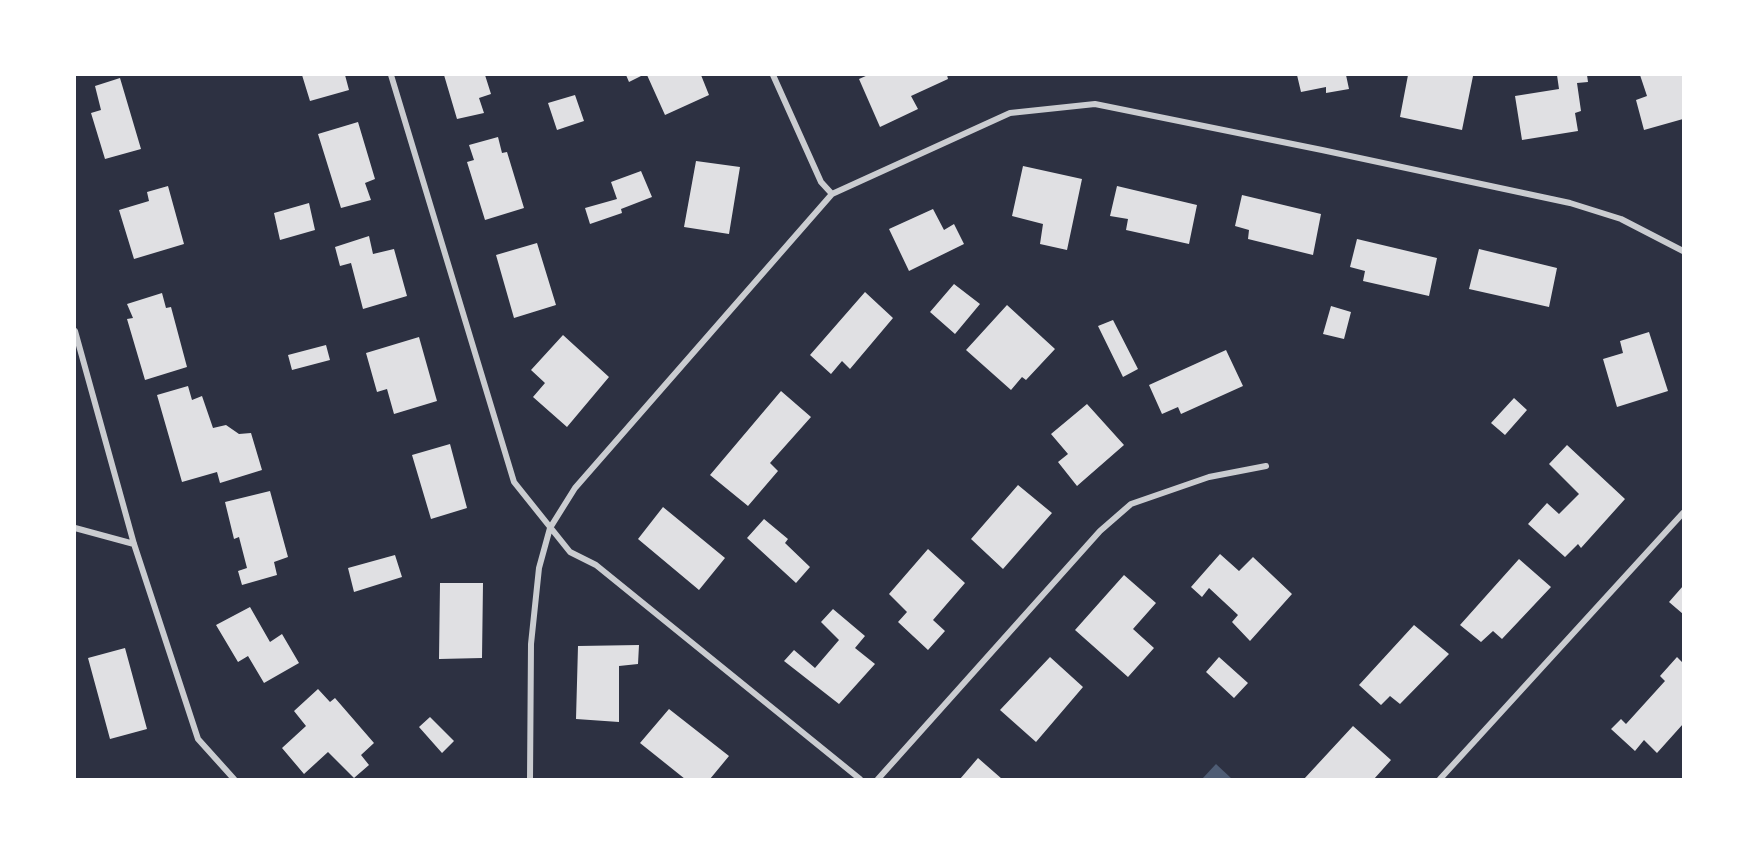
<!DOCTYPE html>
<html>
<head>
<meta charset="utf-8">
<style>
	body { margin:0 }
	#map { position:relative; width:1758px; height:854px; overflow:hidden; background:#2d3142; font-family:"Work Sans",sans-serif }
	canvas { display:block }
	.frame { position:absolute; inset:0; border:76px solid #fff; pointer-events:none }
</style>
</head>
<body>
<div id="map">
<canvas width="1758" height="854"></canvas>
<div class="frame"></div>
</div>
<script>
const c = document.querySelector('canvas').getContext('2d');
c.lineJoin = 'round';
function fillPath(path, color) {
  c.fillStyle = color;
  c.fill(path, 'evenodd');
}
function strokePath(path, color, width, dash) {
  c.strokeStyle = color;
  c.lineWidth = width;
  c.lineCap = dash ? 'butt' : 'round';
  c.setLineDash(dash || []);
  c.stroke(path);
}
const water = new Path2D(`
	M 1216,764 L 1232,779 L 1202,779 Z`);
const building = new Path2D(`
	M 302,75 L 345,75 L 349,90 L 310,101 Z
	M 444,75 L 485,75 L 491,94 L 479,98 L 484,113 L 457,119 Z
	M 626,75 L 643,75 L 629,82 Z
	M 647,75 L 701,75 L 709,95 L 665,115 Z
	M 868,75 L 947,75 L 948,79 L 911,96 L 918,109 L 880,127 L 859,79 Z
	M 1297,75 L 1346,75 L 1349,89 L 1326,93 L 1326,87 L 1301,92 Z
	M 1408,75 L 1473,76 L 1462,130 L 1400,117 Z
	M 1557,75 L 1587,75 L 1588,82 L 1577,83 L 1581,111 L 1575,113 L 1578,131 L 1522,140 L 1515,96 L 1559,89 Z
	M 1640,75 L 1683,75 L 1683,119 L 1644,130 L 1636,100 L 1647,96 Z
	M 120,78 L 141,149 L 105,159 L 91,113 L 101,110 L 95,86 Z
	M 575,95 L 584,121 L 557,130 L 548,103 Z
	M 358,122 L 375,179 L 365,183 L 371,200 L 341,208 L 318,134 Z
	M 498,137 L 502,153 L 507,152 L 524,208 L 485,220 L 467,162 L 474,160 L 469,145 Z
	M 696,161 L 740,167 L 729,234 L 684,227 Z
	M 1023,166 L 1082,179 L 1067,250 L 1040,244 L 1043,224 L 1012,216 Z
	M 641,171 L 652,197 L 621,209 L 622,213 L 590,224 L 585,208 L 617,199 L 611,182 Z
	M 168,186 L 184,244 L 134,259 L 119,210 L 149,201 L 147,192 Z
	M 1117,186 L 1197,205 L 1189,244 L 1126,230 L 1128,219 L 1110,216 Z
	M 1242,195 L 1321,214 L 1313,255 L 1248,239 L 1249,230 L 1235,226 Z
	M 309,203 L 315,230 L 280,240 L 274,213 Z
	M 933,209 L 944,230 L 954,224 L 964,244 L 909,271 L 889,229 Z
	M 369,236 L 373,254 L 394,249 L 407,296 L 363,309 L 351,263 L 340,266 L 335,247 Z
	M 1357,239 L 1437,258 L 1429,296 L 1363,281 L 1365,271 L 1350,267 Z
	M 537,243 L 556,305 L 514,318 L 496,255 Z
	M 1479,249 L 1557,268 L 1549,307 L 1469,289 Z
	M 954,284 L 980,304 L 955,334 L 930,312 Z
	M 865,292 L 893,318 L 850,369 L 842,361 L 831,374 L 810,355 Z
	M 162,293 L 166,308 L 171,307 L 187,367 L 145,380 L 127,319 L 133,318 L 127,304 Z
	M 1007,305 L 1055,349 L 1026,380 L 1022,377 L 1011,390 L 966,350 Z
	M 1331,306 L 1351,312 L 1344,339 L 1323,334 Z
	M 1113,320 L 1138,369 L 1123,377 L 1098,326 Z
	M 1649,332 L 1668,391 L 1617,407 L 1603,359 L 1623,353 L 1620,341 Z
	M 563,335 L 609,377 L 567,427 L 533,397 L 545,383 L 531,370 Z
	M 419,337 L 437,401 L 394,414 L 387,389 L 377,392 L 366,353 Z
	M 326,345 L 330,360 L 292,370 L 288,355 Z
	M 1226,350 L 1243,386 L 1181,414 L 1178,407 L 1162,414 L 1149,385 Z
	M 188,386 L 192,400 L 202,396 L 213,428 L 226,425 L 239,434 L 251,433 L 262,470 L 220,483 L 217,472 L 182,482 L 157,395 Z
	M 781,391 L 811,417 L 770,463 L 778,471 L 748,506 L 710,475 Z
	M 1514,398 L 1527,410 L 1505,435 L 1491,423 Z
	M 1087,404 L 1124,445 L 1077,486 L 1058,462 L 1068,454 L 1051,434 Z
	M 450,444 L 467,508 L 431,519 L 412,455 Z
	M 1567,445 L 1625,499 L 1581,548 L 1578,544 L 1565,557 L 1528,524 L 1547,503 L 1559,514 L 1579,494 L 1549,464 Z
	M 1018,485 L 1052,513 L 1003,569 L 971,539 Z
	M 270,491 L 288,557 L 274,562 L 277,575 L 242,585 L 238,571 L 247,568 L 239,537 L 234,539 L 225,502 Z
	M 663,507 L 725,558 L 699,590 L 638,539 Z
	M 764,519 L 788,539 L 785,543 L 810,567 L 796,583 L 747,538 Z
	M 928,549 L 965,583 L 933,620 L 945,631 L 928,650 L 898,622 L 907,612 L 889,594 Z
	M 1220,554 L 1239,571 L 1253,557 L 1292,594 L 1250,641 L 1232,622 L 1238,615 L 1209,588 L 1202,597 L 1191,587 Z
	M 395,555 L 402,577 L 354,592 L 348,568 Z
	M 1519,559 L 1551,587 L 1502,639 L 1493,631 L 1481,642 L 1460,625 Z
	M 1124,575 L 1156,603 L 1133,629 L 1154,648 L 1128,677 L 1075,630 Z
	M 440,583 L 483,583 L 482,658 L 439,659 Z
	M 1683,586 L 1683,614 L 1669,602 Z
	M 250,607 L 270,642 L 282,634 L 299,663 L 264,683 L 248,656 L 238,662 L 216,625 Z
	M 833,609 L 865,636 L 855,648 L 875,664 L 839,704 L 784,661 L 794,650 L 815,668 L 839,640 L 821,622 Z
	M 1414,625 L 1449,654 L 1400,704 L 1390,696 L 1381,705 L 1359,685 Z
	M 639,645 L 638,664 L 619,666 L 619,722 L 576,719 L 578,646 Z
	M 125,648 L 147,729 L 110,739 L 88,658 Z
	M 1050,657 L 1083,687 L 1036,742 L 1000,710 Z
	M 1219,657 L 1248,683 L 1234,698 L 1206,672 Z
	M 1677,657 L 1683,663 L 1683,724 L 1657,753 L 1644,740 L 1635,751 L 1611,729 L 1621,719 L 1626,724 L 1665,681 L 1660,676 Z
	M 318,689 L 330,702 L 335,698 L 374,743 L 361,755 L 369,765 L 354,778 L 328,752 L 304,774 L 282,748 L 306,726 L 294,711 Z
	M 669,709 L 729,756 L 710,779 L 685,779 L 640,743 Z
	M 430,717 L 454,741 L 442,753 L 419,727 Z
	M 1353,726 L 1391,760 L 1374,779 L 1304,779 Z
	M 978,758 L 1002,779 L 960,779 Z`);
const minor = new Path2D(`
	M 391,75 L 514,482 L 570,552 L 596,565 L 860,779
	M 773,75 L 821,182 L 832,194
	M 75,331 L 134,544 L 198,739 L 234,779
	M 75,528 L 134,544
	M 530,779 L 531,644 L 539,568 L 550,528 L 575,488 L 832,194 L 1010,113 L 1095,104 L 1322,150 L 1570,203 L 1621,219 L 1683,251
	M 878,779 L 1100,531 L 1131,504 L 1209,477 L 1266,466
	M 1440,779 L 1683,513`);
fillPath(water, '#4f5d75');
fillPath(building, '#e0e0e3');
strokePath(minor, '#caccd0', 6);
</script>
</body>
</html>
